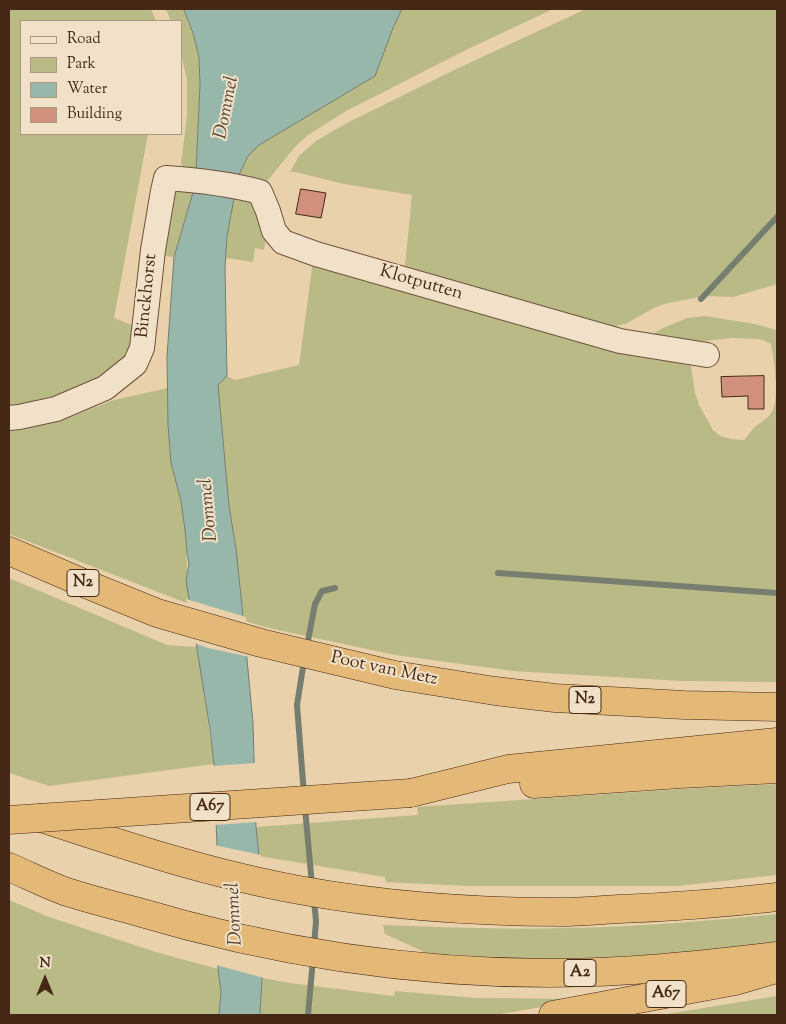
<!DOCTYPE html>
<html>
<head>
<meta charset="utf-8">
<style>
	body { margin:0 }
	#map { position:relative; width:786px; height:1024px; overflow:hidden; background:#e9d1ac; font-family:"Sorts Mill Goudy",serif }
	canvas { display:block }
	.frame { position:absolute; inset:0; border:10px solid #452815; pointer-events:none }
	.legend { position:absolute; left:20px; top:20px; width:162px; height:115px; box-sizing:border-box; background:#f1e1c9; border:1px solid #ac9781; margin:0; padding:6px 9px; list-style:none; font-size:15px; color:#452815 }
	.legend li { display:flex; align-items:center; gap:10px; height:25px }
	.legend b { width:25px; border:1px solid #ac9781 }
	.north { position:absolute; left:20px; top:954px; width:50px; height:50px; -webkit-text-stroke:4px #f1e1c9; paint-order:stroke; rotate:0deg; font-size:14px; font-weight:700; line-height:20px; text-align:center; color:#452815 }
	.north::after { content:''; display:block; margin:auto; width:18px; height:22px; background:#452815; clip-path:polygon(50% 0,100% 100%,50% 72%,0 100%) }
</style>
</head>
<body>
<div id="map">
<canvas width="786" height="1024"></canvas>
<div class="frame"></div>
<ul class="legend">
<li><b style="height:6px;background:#f1e1c9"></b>Road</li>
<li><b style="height:14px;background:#baba87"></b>Park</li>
<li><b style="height:14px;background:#97b7ab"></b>Water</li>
<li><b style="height:14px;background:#d1917d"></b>Building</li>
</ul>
<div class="north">N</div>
</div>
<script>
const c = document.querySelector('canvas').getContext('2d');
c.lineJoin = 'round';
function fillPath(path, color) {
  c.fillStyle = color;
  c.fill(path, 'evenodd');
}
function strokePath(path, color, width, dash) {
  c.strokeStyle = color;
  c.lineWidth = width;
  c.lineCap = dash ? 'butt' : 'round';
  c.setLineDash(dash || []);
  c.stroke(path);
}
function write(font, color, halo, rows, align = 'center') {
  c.font = font + ' "Sorts Mill Goudy",serif';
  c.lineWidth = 4;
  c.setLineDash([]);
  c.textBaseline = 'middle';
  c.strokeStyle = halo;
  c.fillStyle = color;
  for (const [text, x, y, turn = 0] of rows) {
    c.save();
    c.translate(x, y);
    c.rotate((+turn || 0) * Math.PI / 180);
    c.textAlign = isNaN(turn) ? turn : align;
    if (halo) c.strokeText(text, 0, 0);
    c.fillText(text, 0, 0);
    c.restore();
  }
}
const green = new Path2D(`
	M 9,9 L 151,9 L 156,21 L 21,21 L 21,134 L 148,134 L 114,318 L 132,325 L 137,338 L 126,360 L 101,381 L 49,403 L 9,411 Z
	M 166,9 L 184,9 L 193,33 L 199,57 L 200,85 L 196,172 L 183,168 L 181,164 L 187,116 L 187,80 L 181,53 L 181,21 L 171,21 Z
	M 402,9 L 553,9 L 468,49 L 346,111 L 308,135 L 295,147 L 268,180 L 260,183 L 238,177 L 248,156 L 259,145 L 374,76 L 393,28 Z
	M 586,9 L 777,9 L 777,284 L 733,297 L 704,296 L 664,304 L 654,308 L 625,324 L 616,326 L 607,326 L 405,266 L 412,195 L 344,184 L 295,172 L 290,172 L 299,156 L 316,141 L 347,123 L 454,70 Z
	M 176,188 L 194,189 L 174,257 L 159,255 L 165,212 Z
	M 235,192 L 250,196 L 266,239 L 264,250 L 255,248 L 253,262 L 226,258 L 227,236 Z
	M 313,261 L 660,358 L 691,366 L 695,393 L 699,405 L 713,430 L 720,436 L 731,439 L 744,440 C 748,436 752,429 757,425 C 763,421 768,418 772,412 C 780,398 774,360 771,344 L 765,341 L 759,339 L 732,338 L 706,341 L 694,346 L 653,334 L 663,328 L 687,318 L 705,316 L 755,324 L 777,330 L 777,682 L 682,681 L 513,671 L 395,655 L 273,629 L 244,621 L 236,549 L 229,506 L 218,385 L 227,376 L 235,380 L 299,365 Z
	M 168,388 L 168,425 L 171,463 L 181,501 L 185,530 L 189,604 L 9,534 L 9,429 L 62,420 L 114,400 Z
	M 9,578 L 167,645 L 197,647 L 214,764 L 49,786 L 9,773 Z
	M 777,784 L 777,875 L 678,886 L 468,886 L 386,882 L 385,877 L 259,856 L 256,827 L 418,815 L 417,807 L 681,789 Z
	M 9,900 L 49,917 L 159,953 L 218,969 L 221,992 L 219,1015 L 9,1015 Z
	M 777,914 L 777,943 L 681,955 L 568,962 L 435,957 L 385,934 L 383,925 C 444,927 504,930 565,928 C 636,927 707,921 777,914 Z
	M 262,978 L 290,983 L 394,996 L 395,991 L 476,998 L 588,999 L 495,1015 L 260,1015 Z
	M 777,996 L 777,1015 L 660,1015 Z`);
const water = new Path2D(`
	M 184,9 L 402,9 L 393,28 L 375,76 L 259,145 L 248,156 L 238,177 L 227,236 L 225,268 L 227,376 L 218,385 L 229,506 L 236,549 L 242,606 L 253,723 L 256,827 L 259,856 L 262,978 L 260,1015 L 219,1015 L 221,992 L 218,969 L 216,909 L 217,847 L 214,764 L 210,730 L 186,580 L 189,564 L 187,554 L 185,530 L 181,501 L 171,463 L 168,425 L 167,356 L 174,257 L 194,189 L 196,172 L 200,85 L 199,57 L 193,33 Z`);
const pier = new Path2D(`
	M 186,599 L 246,617 L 250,657 L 208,648 L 194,643 Z
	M 256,763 L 258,822 L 214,825 L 212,766 Z
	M 214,845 L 261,855 L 264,978 L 216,965 L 214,909 Z`);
const stream = new Path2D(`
	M 701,299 L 777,217
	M 498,573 L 777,593
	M 307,646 L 315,604 L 322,591 L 335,588
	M 304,795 L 297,705 L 304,661
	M 305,808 L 312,885
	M 314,900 L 316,921 L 314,947
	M 308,1015 L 313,959`);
const building = new Path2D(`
	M 301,189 L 326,193 L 321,218 L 296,214 Z
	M 764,376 L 764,409 L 748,409 L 748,396 L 722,397 L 721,377 Z`);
const minor = new Path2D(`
	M 9,418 L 19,417 L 56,409 L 105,388 L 135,364 L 142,348 L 153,250 L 163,191 L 166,178 C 197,180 230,184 260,192 L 268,211 L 274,231 L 283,242 L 316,254 L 620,341 L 707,355`);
const highway = new Path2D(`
	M 9,551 L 81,582 L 157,613 L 261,643 L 395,675 L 495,691 L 555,698 L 684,705 L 777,707
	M 534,784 L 680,774 L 777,769
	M 411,793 L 508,769 L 777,742
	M 41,818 C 126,846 211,874 299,890 C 386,906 474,912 562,912 C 581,912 600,910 619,909 C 672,907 725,903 777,897
	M 9,867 C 28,875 47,885 67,892 C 89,899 112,905 135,911 C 269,951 409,973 550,973 C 626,973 702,965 777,956
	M 553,1015 L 735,981 L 776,969`);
const highwayBridge = new Path2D(`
	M 9,820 L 411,793`);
const shields = [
	[83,583,32],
	[585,700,32],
	[210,807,40],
	[580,973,32],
	[666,994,40]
];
const shieldNames = [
	["N2",83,583],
	["N2",585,700],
	["A67",210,807],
	["A2",580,973],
	["A67",666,994]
];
const streetNames = [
	["Klotputten",421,284,16],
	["Binckhorst",148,296,-84],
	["Poot van Metz",384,670,12]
];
const waterNames = [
	["Dommel",228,108,-79],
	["Dommel",210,510,-95],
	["Dommel",236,914,-93]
];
fillPath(green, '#baba87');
fillPath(water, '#97b7ab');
strokePath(water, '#767e6f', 1);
fillPath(pier, '#e9d1ac');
strokePath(stream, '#767e6f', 6);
fillPath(building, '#d1917d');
strokePath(building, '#452815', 1);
strokePath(minor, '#6e523b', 26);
strokePath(highway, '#452815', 29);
strokePath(minor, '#f1e1c9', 24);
strokePath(highway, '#e4b876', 28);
strokePath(highwayBridge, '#452815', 29, []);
strokePath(highwayBridge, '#e4b876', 28);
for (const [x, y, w] of shields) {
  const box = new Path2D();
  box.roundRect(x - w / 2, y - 13.5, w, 27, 4);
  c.fillStyle = '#f1e1c9';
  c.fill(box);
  strokePath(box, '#452815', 1);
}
write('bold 16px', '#452815', null, shieldNames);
write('18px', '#452815', '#f1e1c9', streetNames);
write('italic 19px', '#554533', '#f1e1c9', waterNames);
</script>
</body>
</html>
